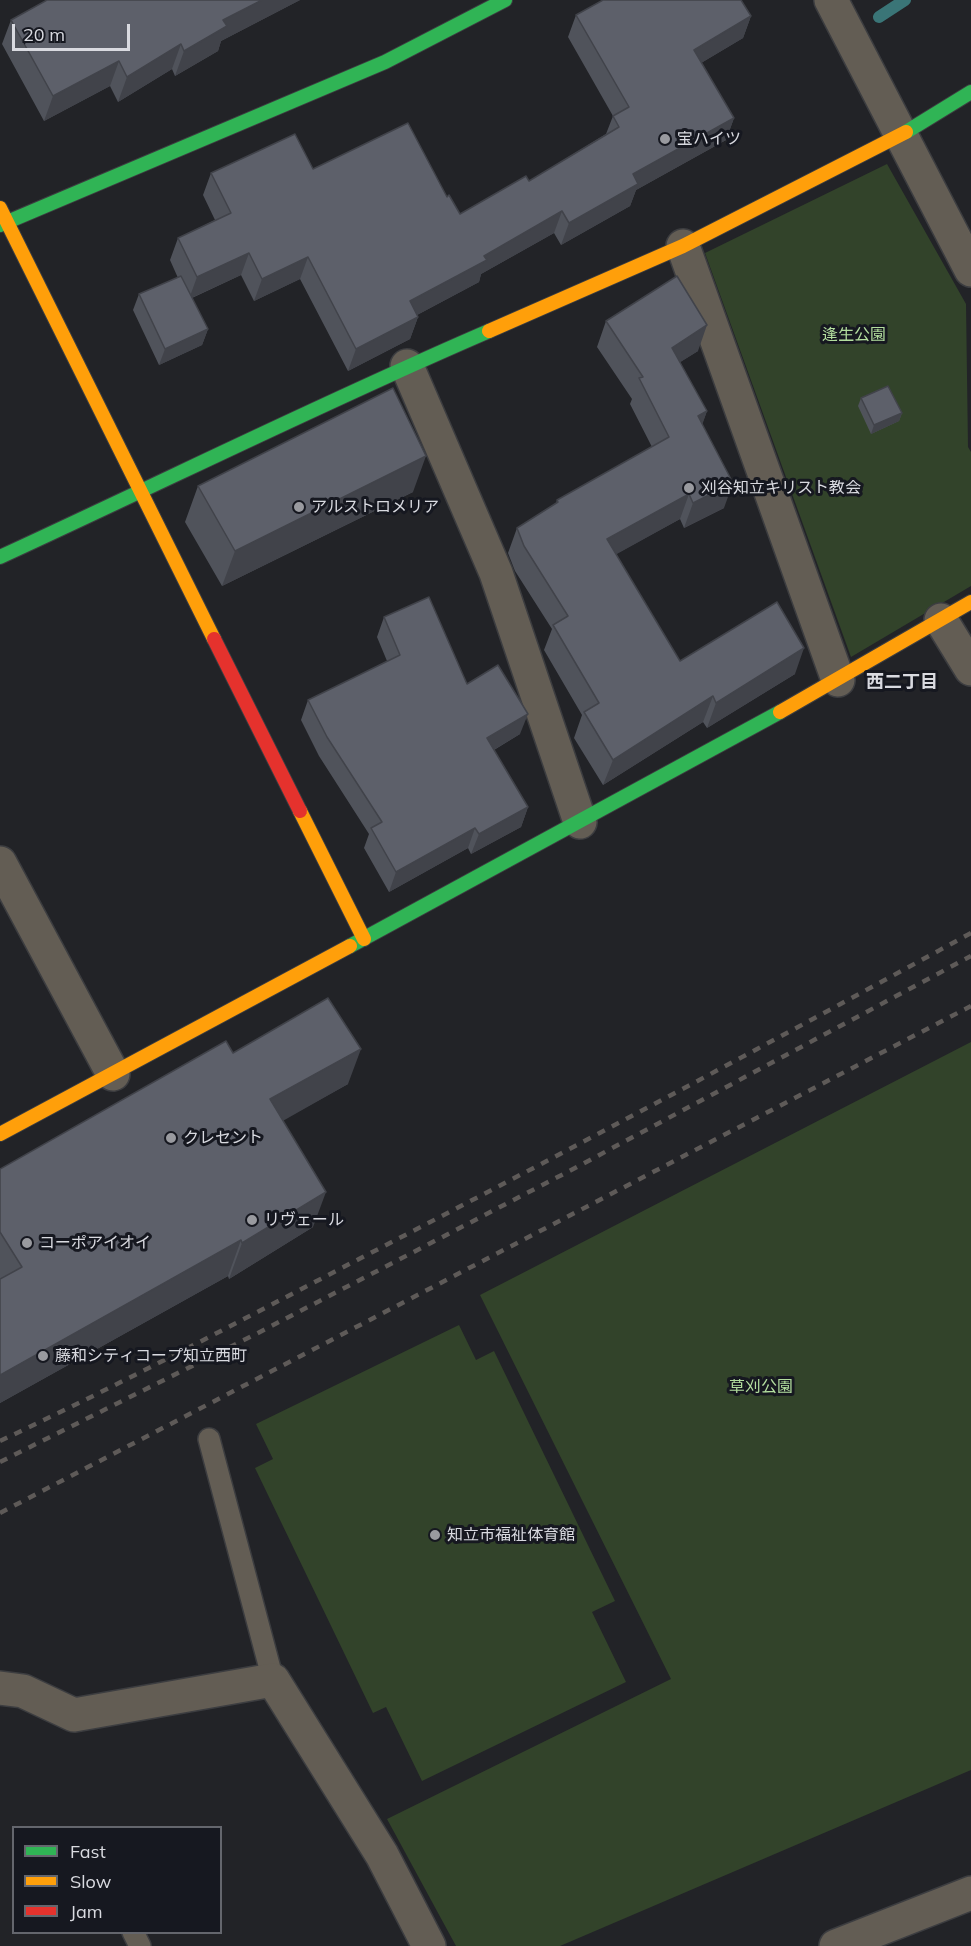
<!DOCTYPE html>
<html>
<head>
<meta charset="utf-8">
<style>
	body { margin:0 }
	#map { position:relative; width:971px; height:1946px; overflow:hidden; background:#222327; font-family:Mulish,sans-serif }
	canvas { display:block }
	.legend { position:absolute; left:12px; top:1826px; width:210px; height:108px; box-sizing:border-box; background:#161820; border:2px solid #64666d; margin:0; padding:8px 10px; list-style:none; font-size:18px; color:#d9dae0 }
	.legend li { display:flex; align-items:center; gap:12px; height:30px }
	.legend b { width:30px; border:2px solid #64666d }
	.scale { position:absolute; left:12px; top:24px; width:118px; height:27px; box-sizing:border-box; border:3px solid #d9dae0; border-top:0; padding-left:8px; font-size:18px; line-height:21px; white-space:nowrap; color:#d9dae0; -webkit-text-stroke:4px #161820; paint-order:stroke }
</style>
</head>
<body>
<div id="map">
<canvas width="971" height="1946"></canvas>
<ul class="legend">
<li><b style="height:8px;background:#30b455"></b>Fast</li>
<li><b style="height:8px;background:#ff9f0a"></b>Slow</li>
<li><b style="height:8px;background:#e5322d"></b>Jam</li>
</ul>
<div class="scale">20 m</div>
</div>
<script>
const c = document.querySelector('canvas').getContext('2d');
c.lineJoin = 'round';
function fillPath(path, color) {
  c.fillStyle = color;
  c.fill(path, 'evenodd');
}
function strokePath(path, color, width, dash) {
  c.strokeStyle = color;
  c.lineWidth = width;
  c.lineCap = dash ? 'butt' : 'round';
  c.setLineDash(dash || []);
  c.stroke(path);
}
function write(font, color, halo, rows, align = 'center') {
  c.font = font + ' Mulish,"Noto Sans JP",sans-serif';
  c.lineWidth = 6;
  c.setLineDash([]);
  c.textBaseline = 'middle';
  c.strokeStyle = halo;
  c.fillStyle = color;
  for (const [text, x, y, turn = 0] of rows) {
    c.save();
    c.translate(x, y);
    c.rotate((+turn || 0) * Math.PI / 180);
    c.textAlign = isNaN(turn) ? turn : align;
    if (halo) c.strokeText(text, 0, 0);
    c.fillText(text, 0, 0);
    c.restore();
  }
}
const green = new Path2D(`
	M 887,164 L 966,304 L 968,447 L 971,452 L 971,586 L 851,657 L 705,253 Z
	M 971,1042 L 971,1770 L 560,1946 L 456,1946 L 387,1819 L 671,1679 L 480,1295 Z
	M 459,1325 L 476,1360 L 494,1351 L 615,1601 L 592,1612 L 626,1682 L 422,1781 L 386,1707 L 373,1713 L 255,1468 L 273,1459 L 256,1424 Z`);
const stream = new Path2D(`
	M 879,17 L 905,0`);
const lane = new Path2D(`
	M 209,1439 L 273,1680
	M 133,1932 L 140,1946`);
const street = new Path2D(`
	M 831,0 L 971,270
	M 683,246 L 838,680
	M 407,366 L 496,573 L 580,822
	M 941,620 L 971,669
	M 0,863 L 113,1074
	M 0,1688 L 23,1691 L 74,1715 L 273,1680 L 382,1855 L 429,1946
	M 836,1946 L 971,1893`);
const fast = new Path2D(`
	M 906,132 L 971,92
	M 0,225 L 385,62 L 505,0
	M 0,557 C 163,482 324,402 489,331
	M 350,946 L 780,712`);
const slow = new Path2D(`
	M 0,208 L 214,639
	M 489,331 L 683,246 L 906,132
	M 780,712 L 971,602
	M 300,811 L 364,939
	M 0,1134 L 350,946`);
const jam = new Path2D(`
	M 214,639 L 300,811`);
const rail = new Path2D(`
	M 0,1441 C 121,1384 240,1321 359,1259 C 564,1153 768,1044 971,933
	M 0,1462 L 256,1334 L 575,1168 L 971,956
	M 0,1513 L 971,1006`);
const wall = new Path2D(`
	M 300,0 L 221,41 L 218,51 L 175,76 L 172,69 L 118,102 L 110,86 L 44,121 L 2,44 L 11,20 Z
	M 576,15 L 751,16 L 743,38 L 701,63 L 734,118 L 726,140 L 636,190 L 630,206 L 561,245 L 554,233 L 481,274 L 479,282 L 417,315 L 418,317 L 410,339 L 348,371 L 300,279 L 254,301 L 241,275 L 192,298 L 208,329 L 202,345 L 159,365 L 133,310 L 139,294 L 178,278 L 170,260 L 178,238 L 215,220 L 203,195 L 211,173 L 313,169 L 447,197 L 460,214 L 529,181 L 606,134 L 613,116 L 568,37 Z
	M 606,321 L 698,351 L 680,362 L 707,411 L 702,424 L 724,508 L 684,528 L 680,519 L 616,554 L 680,661 L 795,674 L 707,728 L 703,722 L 603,785 L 574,738 L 582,715 L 544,650 L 552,629 L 515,571 L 508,553 L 517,528 L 556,503 L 557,500 L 652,447 L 630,404 L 632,399 L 597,347 Z
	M 861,398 L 902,413 L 899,421 L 871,434 L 858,406 Z
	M 198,486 L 413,492 L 222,586 L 185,522 Z
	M 384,617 L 467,684 L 520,734 L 494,750 L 528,807 L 521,827 L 471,854 L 468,848 L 389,892 L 364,848 L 369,834 L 319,756 L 301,720 L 308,700 L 387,661 L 377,637 Z
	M 233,1053 L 348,1084 L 283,1120 L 313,1227 L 229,1279 L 228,1276 L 0,1403 L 0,1169 Z`);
const shadedWall = new Path2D(`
	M 262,0 L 300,0 L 221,41 L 218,51 L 175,76 L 184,51 L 223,20 Z
	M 751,16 L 743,38 L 686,72 L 694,50 Z
	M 181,44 L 172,69 L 118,102 L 127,77 Z
	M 119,61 L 110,86 L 44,121 L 53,96 Z
	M 734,118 L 726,140 L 636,190 L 630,206 L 561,245 L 569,223 L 633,174 Z
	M 562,211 L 554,233 L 481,274 L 479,282 L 402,323 L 410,301 L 484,256 Z
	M 249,253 L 241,275 L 189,299 L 197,277 Z
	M 308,257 L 300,279 L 254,301 L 262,279 Z
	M 418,317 L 410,339 L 348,371 L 356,349 Z
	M 707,325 L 698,351 L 663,373 L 672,348 Z
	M 208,329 L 202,345 L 159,365 L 165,349 Z
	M 707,411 L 698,437 L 698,416 Z
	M 902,413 L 899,421 L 871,434 L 874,425 Z
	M 426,456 L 413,492 L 222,586 L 235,551 Z
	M 733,483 L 724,508 L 684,528 L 693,503 Z
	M 689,494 L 680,519 L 597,565 L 607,539 Z
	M 804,648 L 795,674 L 707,728 L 716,703 Z
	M 713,696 L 703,722 L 603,785 L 613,760 Z
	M 528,714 L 520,734 L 480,758 L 487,738 Z
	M 528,807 L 521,827 L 471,854 L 479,834 Z
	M 475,828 L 468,848 L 389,892 L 396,872 Z
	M 361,1049 L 348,1084 L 258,1135 L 270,1099 Z
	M 326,1192 L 313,1227 L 229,1279 L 242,1243 Z
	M 241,1240 L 228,1276 L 0,1403 L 0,1375 Z`);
const building = new Path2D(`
	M 47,0 L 262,0 L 223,20 L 227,26 L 184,51 L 181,44 L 127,77 L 119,61 L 53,96 L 11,20 Z
	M 603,0 L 741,0 L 751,16 L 694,50 L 734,118 L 633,174 L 638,184 L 569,223 L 562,211 L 484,256 L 487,260 L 410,301 L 418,317 L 356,349 L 308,257 L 262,279 L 249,253 L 197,277 L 178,238 L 231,213 L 211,173 L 295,134 L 313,169 L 408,123 L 447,197 L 449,195 L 460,214 L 526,176 L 529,181 L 619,127 L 613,116 L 629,107 L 576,15 Z
	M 181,276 L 208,329 L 165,349 L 139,294 Z
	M 677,276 L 707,325 L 672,348 L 707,411 L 698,416 L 733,483 L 693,503 L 689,494 L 607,539 L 680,661 L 777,602 L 804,648 L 716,703 L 713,696 L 613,760 L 584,712 L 599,703 L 553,625 L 568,616 L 524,546 L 517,528 L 558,502 L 557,500 L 669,437 L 639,378 L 643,377 L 606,321 Z
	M 888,386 L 902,413 L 874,425 L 861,398 Z
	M 393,388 L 426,456 L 235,551 L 198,486 Z
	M 429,597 L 467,684 L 498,665 L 528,714 L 487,738 L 528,807 L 479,834 L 475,828 L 396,872 L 371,828 L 382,822 L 327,737 L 308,700 L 400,655 L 384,617 Z
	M 328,998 L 361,1049 L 270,1099 L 326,1192 L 242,1243 L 241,1240 L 0,1375 L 0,1279 L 22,1267 L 0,1232 L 0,1169 L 226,1041 L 233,1053 Z`);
const markers = [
	[665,139,6,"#999a9f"],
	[689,488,6,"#999a9f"],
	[299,507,6,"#999a9f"],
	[171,1138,6,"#999a9f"],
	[252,1220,6,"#999a9f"],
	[27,1243,6,"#999a9f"],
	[43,1356,6,"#999a9f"],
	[435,1535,6,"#999a9f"]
];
const poiNames = [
	["宝ハイツ",677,139],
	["刈谷知立キリスト教会",701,488],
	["アルストロメリア",311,507],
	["クレセント",183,1138],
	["リヴェール",264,1220],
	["コーポアイオイ",39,1243],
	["藤和シティコープ知立西町",55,1356],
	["知立市福祉体育館",447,1535]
];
const parkNames = [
	["逢生公園",854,335],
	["草刈公園",761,1387]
];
const neighbourhoodNames = [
	["西二丁目",902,683]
];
fillPath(green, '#32432a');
strokePath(stream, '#3a7577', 12);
strokePath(lane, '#3c3d40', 24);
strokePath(street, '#3c3d40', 36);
strokePath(fast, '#3c3d40', 16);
strokePath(slow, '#3c3d40', 16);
strokePath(jam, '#3c3d40', 16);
strokePath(lane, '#635d54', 21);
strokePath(street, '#635d54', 33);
strokePath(fast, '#30b455', 14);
strokePath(slow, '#ff9f0a', 14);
strokePath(jam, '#e5322d', 14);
strokePath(rail, '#5e5a58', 4.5, [8, 8]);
fillPath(wall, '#50535b');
fillPath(shadedWall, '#41434a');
fillPath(building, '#5d606a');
strokePath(building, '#41434a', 1.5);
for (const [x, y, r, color] of markers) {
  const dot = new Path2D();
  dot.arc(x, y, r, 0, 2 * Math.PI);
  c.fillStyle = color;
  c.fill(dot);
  strokePath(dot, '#161820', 2);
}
write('16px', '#d9dae0', '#161820', poiNames, 'left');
write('16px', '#b3de9e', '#161820', parkNames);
write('bold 18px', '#d9dae0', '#161820', neighbourhoodNames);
</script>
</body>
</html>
